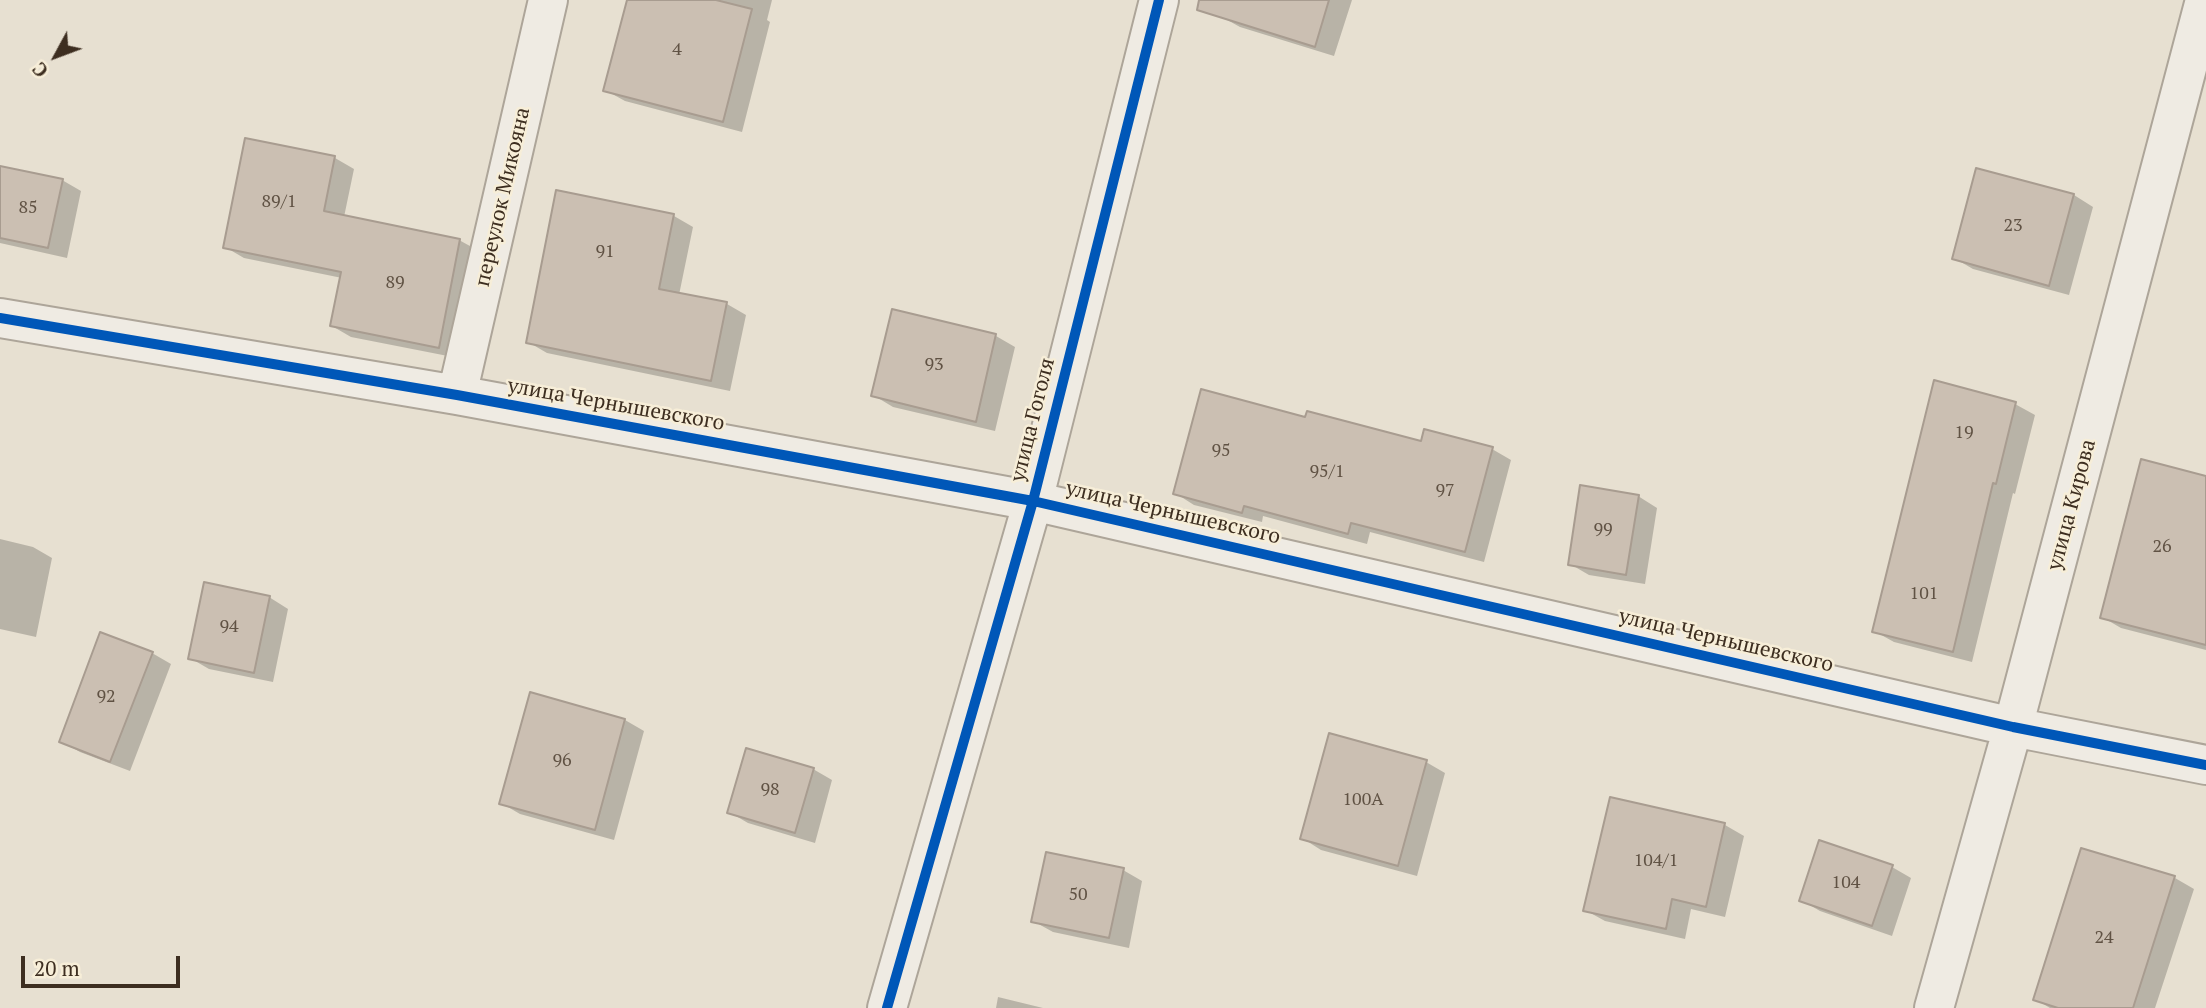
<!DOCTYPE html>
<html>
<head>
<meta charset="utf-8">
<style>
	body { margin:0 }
	#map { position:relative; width:2206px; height:1008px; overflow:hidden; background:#e7e0d1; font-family:"PT Serif",serif }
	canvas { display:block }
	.north { position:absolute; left:21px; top:21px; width:70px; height:70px; -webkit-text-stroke:5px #f7eed8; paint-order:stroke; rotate:229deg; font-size:19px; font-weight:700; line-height:28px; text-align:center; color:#3d2e20 }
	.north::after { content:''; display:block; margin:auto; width:24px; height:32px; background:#3d2e20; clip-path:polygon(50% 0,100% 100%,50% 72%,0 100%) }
	.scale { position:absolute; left:21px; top:956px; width:159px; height:32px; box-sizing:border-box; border:4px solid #3d2e20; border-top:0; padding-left:9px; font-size:21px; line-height:24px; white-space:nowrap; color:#3d2e20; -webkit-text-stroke:5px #f7eed8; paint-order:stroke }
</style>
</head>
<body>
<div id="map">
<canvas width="2206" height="1008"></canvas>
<div class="north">С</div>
<div class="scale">20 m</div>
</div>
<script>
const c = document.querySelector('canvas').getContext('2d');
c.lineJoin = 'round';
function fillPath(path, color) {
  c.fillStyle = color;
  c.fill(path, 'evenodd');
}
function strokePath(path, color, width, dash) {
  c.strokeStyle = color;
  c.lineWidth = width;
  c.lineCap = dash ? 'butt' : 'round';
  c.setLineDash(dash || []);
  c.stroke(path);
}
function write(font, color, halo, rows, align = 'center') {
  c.font = font + ' "PT Serif",serif';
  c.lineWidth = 5;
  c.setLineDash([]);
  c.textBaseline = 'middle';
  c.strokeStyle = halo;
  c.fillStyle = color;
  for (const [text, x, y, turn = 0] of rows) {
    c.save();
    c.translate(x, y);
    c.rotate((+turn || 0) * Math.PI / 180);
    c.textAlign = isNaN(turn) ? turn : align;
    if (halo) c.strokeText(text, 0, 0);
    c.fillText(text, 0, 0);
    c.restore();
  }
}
const shadow = new Path2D(`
	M 628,0 L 772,0 L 767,20 L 770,22 L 742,132 L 625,101 L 605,90 Z
	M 1225,0 L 1352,0 L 1334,56 L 1240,27 L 1220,16 Z
	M 335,158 L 354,169 L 344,217 L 459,240 L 479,251 L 458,358 L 351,337 L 332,326 L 342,278 L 244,258 L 225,247 Z
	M 0,177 L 62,180 L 81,191 L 67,258 L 0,243 Z
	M 2074,195 L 2093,207 L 2069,295 L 1973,269 L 1954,258 Z
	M 674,216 L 693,227 L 679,295 L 727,304 L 746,315 L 730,391 L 547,353 L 528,342 Z
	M 893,311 L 996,336 L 1015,347 L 995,431 L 893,407 L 873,395 Z
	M 2015,404 L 2035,415 L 2015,494 L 2013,493 L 1972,662 L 1894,642 L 1874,631 Z
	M 1306,419 L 1422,443 L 1492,449 L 1511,460 L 1484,562 L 1370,532 L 1367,544 L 1263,516 L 1262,522 L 1194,505 L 1175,493 Z
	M 2206,477 L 2206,650 L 2121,628 L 2102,617 Z
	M 1638,496 L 1657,508 L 1645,584 L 1589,575 L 1570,564 Z
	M 0,539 L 33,547 L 52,558 L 36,637 L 0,629 Z
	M 269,597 L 288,609 L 273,682 L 209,669 L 190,658 Z
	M 152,653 L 171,664 L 130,771 L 80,752 L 61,741 Z
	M 625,720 L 644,731 L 614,840 L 520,814 L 501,803 Z
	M 1426,762 L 1445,773 L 1417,876 L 1321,850 L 1302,838 Z
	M 813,769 L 832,780 L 815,843 L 748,823 L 729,812 Z
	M 1611,799 L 1725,825 L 1744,836 L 1725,917 L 1691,909 L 1685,939 L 1605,921 L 1585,910 Z
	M 2082,850 L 2175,878 L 2194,889 L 2155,1008 L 2050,1008 L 2035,999 Z
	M 1892,867 L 1911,878 L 1892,936 L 1820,911 L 1801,900 Z
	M 1123,870 L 1142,881 L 1129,948 L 1053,932 L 1033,921 Z
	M 998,997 L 1043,1008 L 996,1008 Z`);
const building = new Path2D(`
	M 627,0 L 716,0 L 752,9 L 723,122 L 603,91 Z
	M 1199,0 L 1329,0 L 1315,47 L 1197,10 Z
	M 245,138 L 335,156 L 324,211 L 460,239 L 439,348 L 330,326 L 341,272 L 223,248 Z
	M 0,166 L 63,179 L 48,248 L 0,238 Z
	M 1976,168 L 2074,194 L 2049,286 L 1952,259 Z
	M 556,190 L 674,214 L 659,289 L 727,302 L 711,381 L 526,343 Z
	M 892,309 L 996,334 L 976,422 L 871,396 Z
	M 1934,380 L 2016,402 L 1996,484 L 1993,483 L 1953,652 L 1872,632 Z
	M 1201,389 L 1305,417 L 1307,411 L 1421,441 L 1424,429 L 1493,447 L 1465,552 L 1351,523 L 1348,534 L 1244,506 L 1242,513 L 1173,494 Z
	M 2141,459 L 2206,476 L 2206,645 L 2100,618 Z
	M 1580,485 L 1639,495 L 1626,575 L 1568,565 Z
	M 204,582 L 270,596 L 254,673 L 188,659 Z
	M 100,632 L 153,652 L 110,762 L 59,742 Z
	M 530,692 L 625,719 L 595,830 L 499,804 Z
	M 1329,733 L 1427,760 L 1398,866 L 1300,839 Z
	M 746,748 L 814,768 L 795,833 L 727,813 Z
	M 1610,797 L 1725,823 L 1706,907 L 1672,899 L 1666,929 L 1583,911 Z
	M 1819,840 L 1893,865 L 1872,926 L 1799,901 Z
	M 2081,848 L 2175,876 L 2133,1008 L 2058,1008 L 2033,1000 Z
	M 1046,852 L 1124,868 L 1109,938 L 1031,922 Z`);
const minor = new Path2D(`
	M 0,318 L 457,395 L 1033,501 L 2013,727 L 2206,765
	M 457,395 L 548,0
	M 887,1008 L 1033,501 L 1159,0
	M 1934,1008 L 2013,727 L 2205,0`);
const cycleway = new Path2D(`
	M 0,318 L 457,395 L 1033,501 L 2013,727 L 2206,765
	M 887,1008 L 1033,501 L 1159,0`);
const numberNames = [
	["4",677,50],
	["89/1",279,202],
	["85",28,208],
	["23",2013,226],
	["91",605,252],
	["89",395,283],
	["93",934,365],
	["19",1964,433],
	["95",1221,451],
	["95/1",1327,472],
	["97",1445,491],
	["99",1603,530],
	["26",2162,547],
	["101",1924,594],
	["94",229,627],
	["92",106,697],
	["96",562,761],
	["98",770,790],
	["100А",1363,800],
	["104/1",1656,861],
	["104",1846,883],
	["50",1078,895],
	["24",2104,938]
];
const streetNames = [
	["переулок Микояна",503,197,-77],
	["улица Чернышевского",616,405,10],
	["улица Гоголя",1033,420,-76],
	["улица Кирова",2072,505,-75],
	["улица Чернышевского",1173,513,13],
	["улица Чернышевского",1726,641,13]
];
fillPath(shadow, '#0003');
fillPath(building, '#cbbfb2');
strokePath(building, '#a89c90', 2);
strokePath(minor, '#ada599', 42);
strokePath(minor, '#efebe3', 38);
strokePath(cycleway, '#0057b8', 10);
write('18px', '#605244', null, numberNames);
write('21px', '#3d2e20', '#f7eed8', streetNames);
</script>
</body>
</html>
